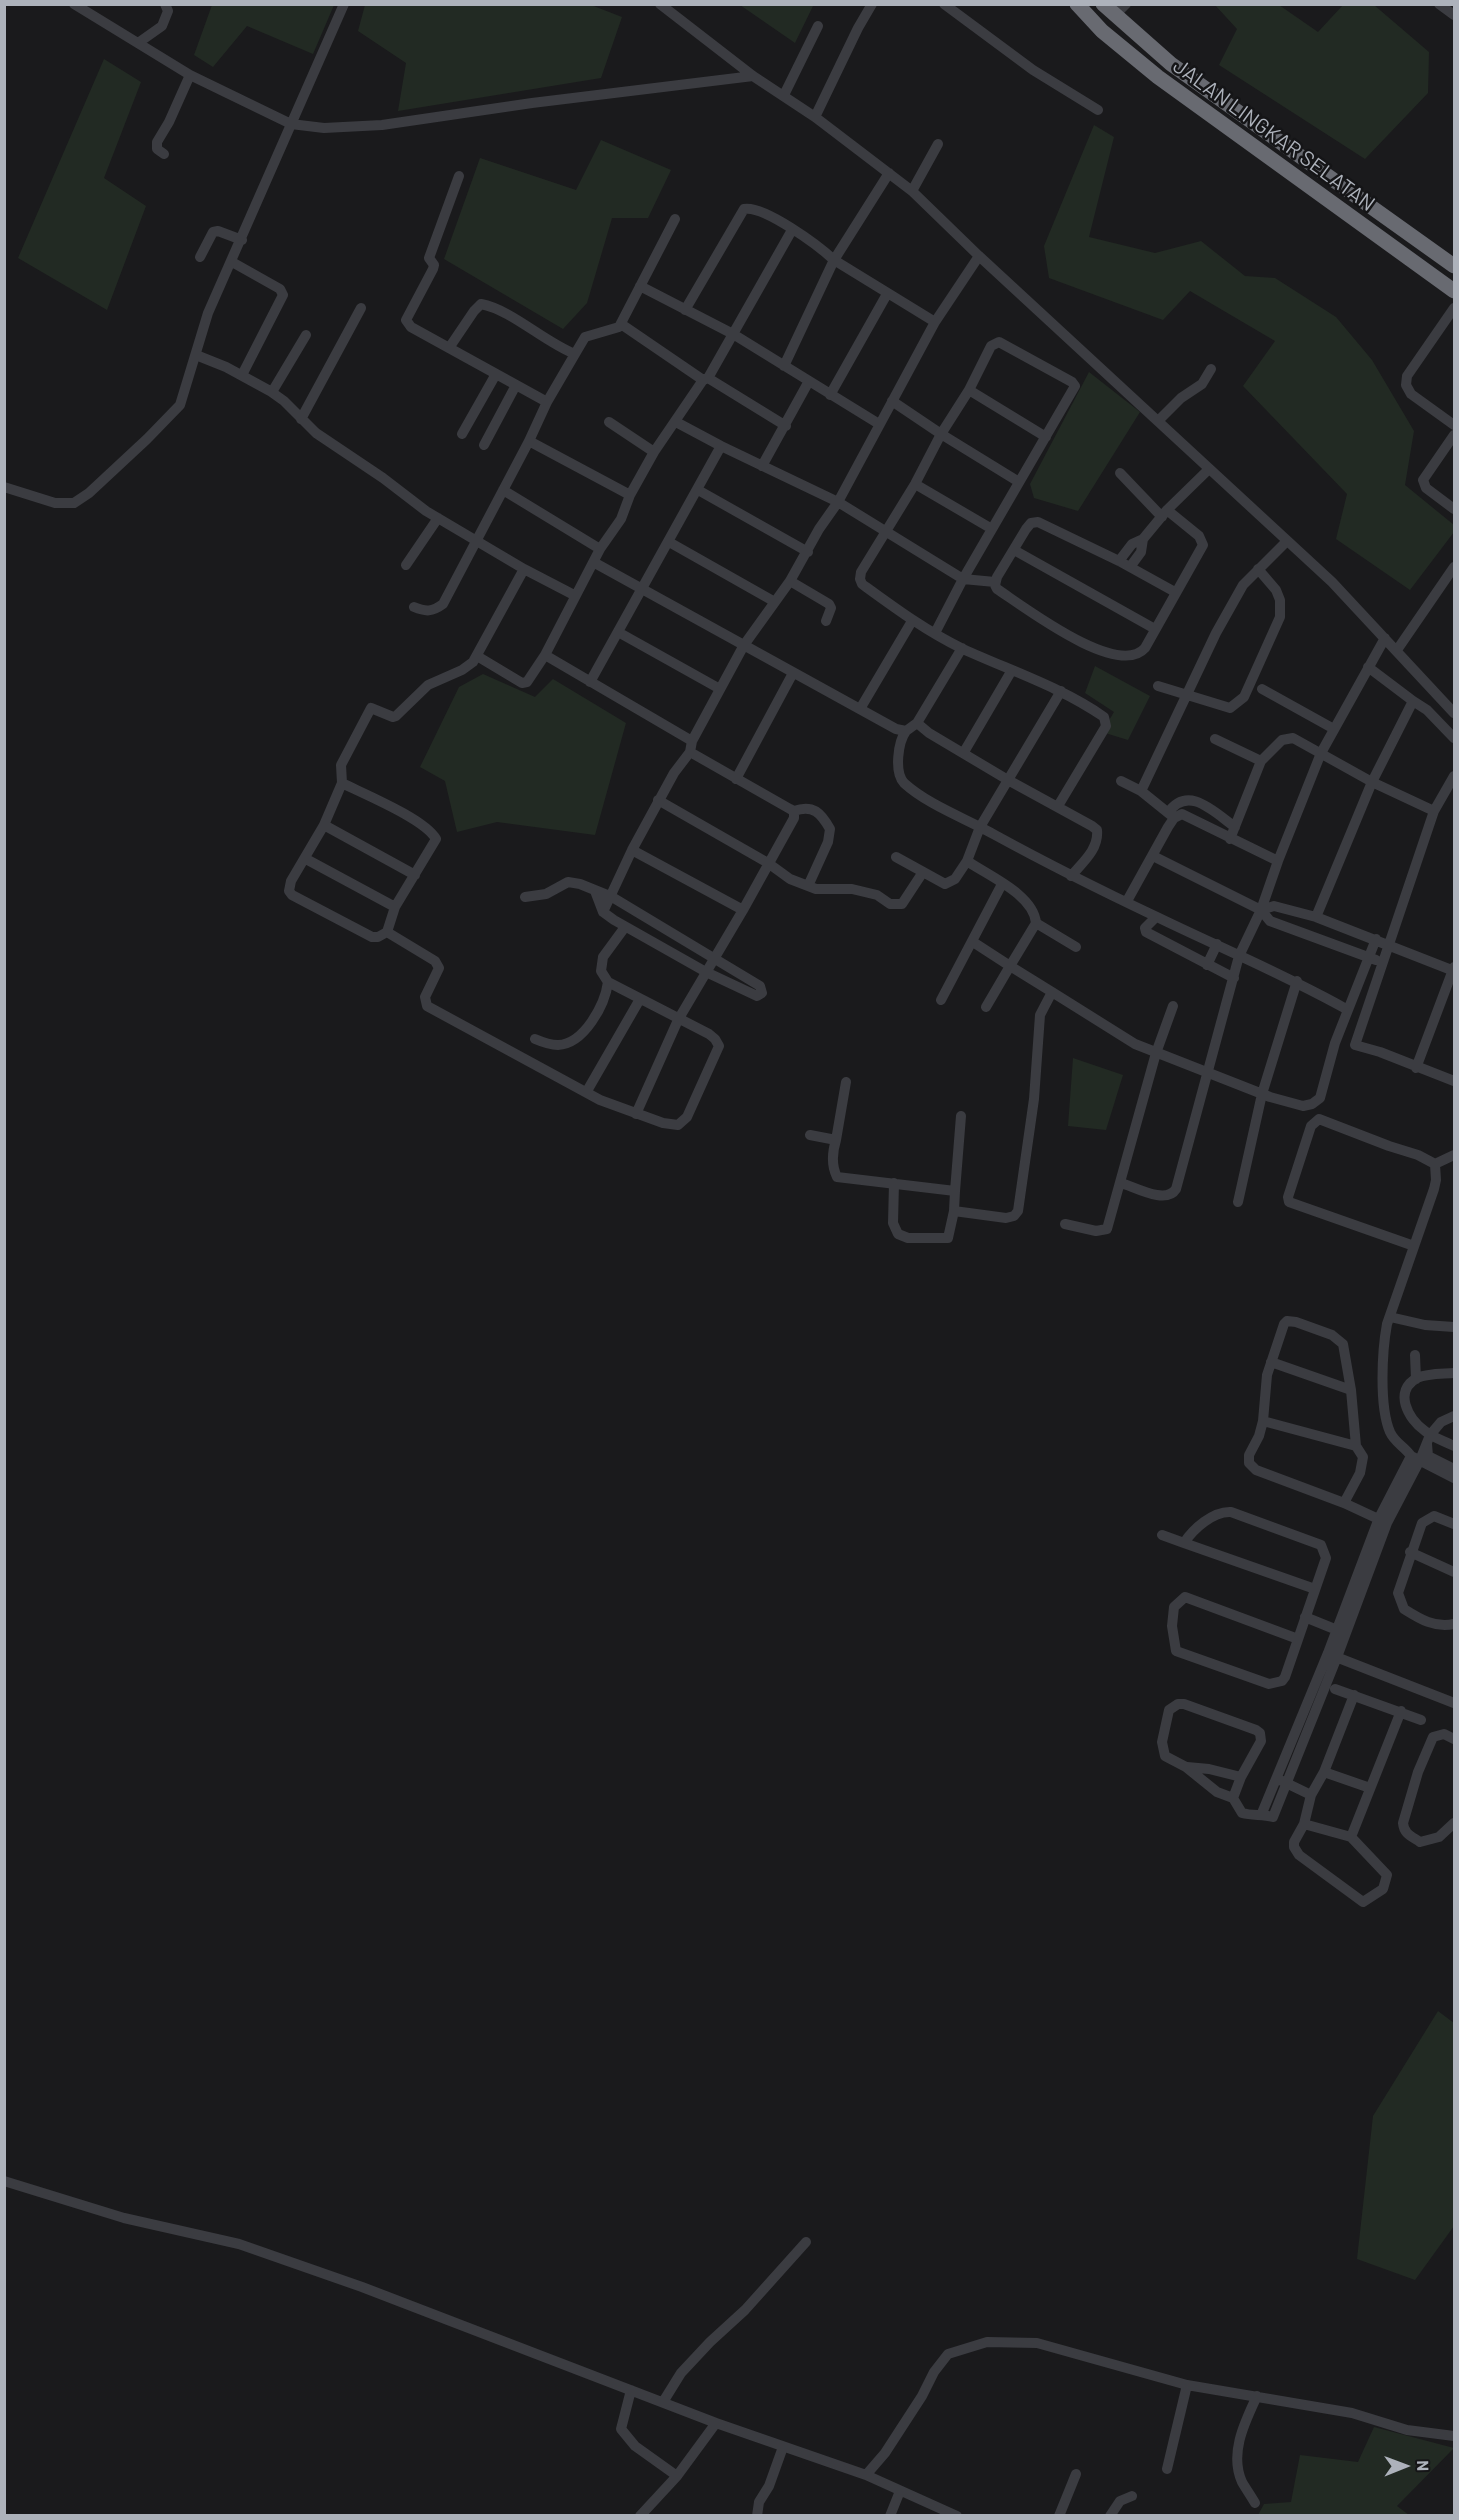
<!DOCTYPE html>
<html>
<head>
<meta charset="utf-8">
<style>
	body { margin:0 }
	#map { position:relative; width:1459px; height:2520px; overflow:hidden; background:#1a1a1c; font-family:Barlow,sans-serif }
	canvas { display:block }
	.frame { position:absolute; inset:0; border:6px solid #adb2bb; pointer-events:none }
	.north { position:absolute; left:1375px; top:2436px; width:60px; height:60px; -webkit-text-stroke:4px #151517; paint-order:stroke; rotate:89deg; font-size:16px; font-weight:700; line-height:24px; text-align:center; color:#adb2bb }
	.north::after { content:''; display:block; margin:auto; width:21px; height:27px; background:#adb2bb; clip-path:polygon(50% 0,100% 100%,50% 72%,0 100%) }
</style>
</head>
<body>
<div id="map">
<canvas width="1459" height="2520"></canvas>
<div class="frame"></div>
<div class="north">N</div>
</div>
<script>
const c = document.querySelector('canvas').getContext('2d');
c.lineJoin = 'round';
function fillPath(path, color) {
  c.fillStyle = color;
  c.fill(path, 'evenodd');
}
function strokePath(path, color, width, dash) {
  c.strokeStyle = color;
  c.lineWidth = width;
  c.lineCap = dash ? 'butt' : 'round';
  c.setLineDash(dash || []);
  c.stroke(path);
}
function write(font, color, halo, rows, align = 'center') {
  c.font = font + ' Barlow,sans-serif';
  c.lineWidth = 5;
  c.setLineDash([]);
  c.textBaseline = 'middle';
  c.strokeStyle = halo;
  c.fillStyle = color;
  for (const [text, x, y, turn = 0] of rows) {
    c.save();
    c.translate(x, y);
    c.rotate((+turn || 0) * Math.PI / 180);
    c.textAlign = isNaN(turn) ? turn : align;
    if (halo) c.strokeText(text, 0, 0);
    c.fillText(text, 0, 0);
    c.restore();
  }
}
const green = new Path2D(`
	M 810,4 L 813,6 L 795,43 L 740,5 Z
	M 212,5 L 212,4 L 334,5 L 313,54 L 247,26 L 213,67 L 194,55 Z
	M 365,5 L 591,5 L 622,17 L 601,78 L 398,111 L 406,63 L 358,31 Z
	M 1215,5 L 1279,5 L 1318,32 L 1343,5 L 1374,5 L 1429,52 L 1428,93 L 1365,159 L 1219,65 L 1237,29 Z
	M 104,59 L 141,82 L 104,178 L 146,206 L 107,310 L 18,258 Z
	M 1094,125 L 1114,137 L 1089,237 L 1155,253 L 1201,241 L 1245,276 L 1275,278 L 1336,317 L 1372,360 L 1414,431 L 1405,485 L 1454,525 L 1454,532 L 1410,590 L 1336,539 L 1347,494 L 1243,386 L 1275,341 L 1190,291 L 1163,320 L 1049,278 L 1044,246 Z
	M 601,140 L 671,170 L 648,218 L 612,218 L 587,303 L 563,329 L 444,259 L 480,158 L 576,190 Z
	M 1089,372 L 1140,412 L 1078,511 L 1034,498 L 1030,484 Z
	M 1095,666 L 1150,696 L 1128,740 L 1102,732 L 1114,712 L 1085,693 Z
	M 483,674 L 535,697 L 553,679 L 626,723 L 595,835 L 497,822 L 457,832 L 445,781 L 420,767 L 459,687 Z
	M 1073,1058 L 1123,1075 L 1106,1130 L 1068,1126 Z
	M 1438,2011 L 1454,2023 L 1454,2226 L 1415,2280 L 1357,2259 L 1373,2116 Z
	M 1374,2427 L 1454,2448 L 1397,2506 L 1409,2515 L 1258,2515 L 1264,2504 L 1291,2502 L 1300,2455 L 1358,2462 Z`);
const minor = new Path2D(`
	M 74,4 L 190,75 L 291,124 L 324,128 L 382,125 L 532,103 L 753,76
	M 660,4 L 753,76 L 815,117 L 912,191 L 979,256 L 1332,582 L 1454,713
	M 944,4 L 1033,70 L 1098,110
	M 1439,4 L 1454,15
	M 1114,16 L 1126,4
	M 138,43 L 162,26 L 168,11 L 165,4
	M 784,95 L 818,26
	M 815,117 L 858,28 L 872,4
	M 164,154 L 157,149 L 157,142 L 169,122 L 190,75
	M 459,176 L 429,258 L 434,265 L 433,269 L 406,320 L 411,327 L 547,402
	M 912,191 L 938,144
	M 200,257 L 213,232 L 218,231 L 242,240
	M 232,262 L 280,289 L 283,295 L 242,375
	M 640,286 L 733,334 L 879,424
	M 1454,308 L 1407,376 L 1406,385 L 1411,394 L 1454,425
	M 685,310 L 744,209 C 764,205 819,246 834,260 L 889,173
	M 621,324 L 703,380 L 708,378 L 786,426
	M 449,348 L 474,311 L 481,304 C 512,310 544,342 575,354
	M 196,355 L 226,367 L 270,391 L 284,401 L 316,433 L 383,478 L 426,511 L 524,569 L 574,595
	M 784,366 L 834,260 L 935,322
	M 708,378 L 792,230
	M 969,390 L 1046,437
	M 272,392 L 306,335
	M 830,395 L 887,294
	M 892,401 L 941,434 L 1019,482
	M 301,419 L 361,308
	M 1159,420 L 1181,398 L 1202,384 L 1211,369
	M 609,422 L 654,452
	M 676,422 L 721,446 L 838,502 L 963,579 L 995,582
	M 462,434 L 496,374
	M 1454,435 L 1423,480 L 1426,488 L 1454,509
	M 529,441 L 630,495
	M 484,445 L 516,385
	M 762,466 L 809,381
	M 1120,473 L 1162,517
	M 915,484 L 992,529
	M 4,487 L 55,503 L 74,503 L 89,493 L 147,439 L 180,405 L 208,313 L 344,4
	M 503,490 L 600,549
	M 698,490 L 808,552
	M 1167,510 L 1199,536 L 1203,545 L 1145,648 C 1118,679 1023,606 997,589 L 995,585 L 997,577 L 1026,529 L 1031,523 L 1038,522 L 1119,561 L 1175,592
	M 669,542 L 775,602
	M 1014,550 L 1155,629
	M 1119,561 L 1132,544 L 1143,539 L 1167,510 L 1209,469
	M 595,563 L 896,729 L 906,731 L 917,723 L 929,733 L 1008,780 L 1092,826 L 1097,830 C 1099,849 1083,862 1071,876
	M 406,565 L 438,518
	M 1130,567 L 1141,552 L 1143,539
	M 524,569 L 473,662 L 462,670 L 428,685 L 396,716 L 393,717 L 371,708 L 341,765 L 342,783 L 324,825 L 291,881 L 289,891 L 292,895 L 372,937 L 378,937 L 387,932 L 435,961 L 439,968 L 425,997 L 427,1006 L 600,1100 L 663,1123 L 678,1125 L 687,1117 L 719,1046 L 715,1039 L 709,1034 L 608,982 L 601,971 L 603,957 L 625,927
	M 790,581 L 829,604 L 831,608 L 826,621
	M 414,607 C 426,612 432,612 443,604 L 529,441 L 547,402 L 575,354 L 585,337 L 619,327 L 675,219
	M 618,632 L 720,689
	M 935,633 L 963,579 L 1075,386 L 1072,382 L 999,342 L 991,346 L 969,390 L 941,434 L 915,484 L 861,572 L 860,579 L 862,584 C 895,608 926,631 963,649 C 1011,671 1061,687 1104,717 L 1106,726 L 1058,806
	M 1397,650 L 1454,567
	M 545,655 L 692,741
	M 477,656 L 522,683 L 527,682 L 545,655 L 600,549 L 621,519 L 630,495 L 654,452 L 703,380
	M 1368,667 L 1413,701
	M 590,682 L 721,446
	M 1158,686 L 1230,708 L 1244,697 L 1280,617 L 1280,600 L 1276,590 L 1258,569
	M 1262,689 L 1334,729
	M 860,709 L 912,621
	M 917,723 L 962,648
	M 906,731 C 898,742 894,772 904,783 C 928,805 967,819 995,835 C 1048,864 1102,891 1157,917 C 1221,948 1286,975 1348,1010 L 1376,939
	M 1215,739 L 1261,761 L 1282,740 L 1293,738 L 1372,782 L 1434,811
	M 964,752 L 1012,670
	M 1454,776 L 1434,811 L 1355,1045 L 1380,1052 L 1454,1081
	M 736,779 L 793,673
	M 1121,781 L 1141,791 L 1172,816
	M 342,783 C 364,794 425,819 436,839 L 395,907 L 387,932
	M 1141,791 L 1216,633 L 1243,585 L 1286,542
	M 658,800 L 768,863 L 790,879 L 816,889 L 852,889 L 877,895 L 890,904 L 902,904 L 923,872
	M 794,811 C 813,804 821,813 830,829 L 828,842 L 808,886
	M 1168,813 C 1188,784 1214,812 1235,827
	M 324,825 L 415,875
	M 1230,839 L 1261,761
	M 632,850 L 743,910
	M 1153,856 L 1261,910 L 1270,921 L 1376,960
	M 896,857 L 945,884 L 955,879 L 967,861
	M 306,859 L 395,907
	M 525,897 L 546,894 L 568,882 L 580,884 L 612,897 L 760,986 L 762,993 L 757,996 L 706,972 L 614,920 L 603,912 L 595,891
	M 1127,901 L 1168,827 L 1174,818 L 1182,814 L 1278,861
	M 1261,910 L 1274,906 L 1316,917 L 1454,971
	M 603,912 L 632,850 L 674,773 L 690,752 L 692,741 L 744,645 L 790,581 L 819,529 L 838,502 L 935,322 L 979,256
	M 1156,917 L 1145,928 L 1146,932 L 1234,978
	M 1316,917 L 1372,782 L 1413,701 L 1427,710 L 1454,738
	M 1036,923 L 1076,947
	M 973,942 L 1010,966 L 986,1007
	M 1207,965 L 1217,944
	M 1052,992 L 1135,1044 L 1270,1097 L 1303,1106 L 1312,1104 L 1320,1098 L 1335,1043 L 1348,1010
	M 941,1000 L 1002,884
	M 535,1039 C 542,1042 550,1045 558,1045 C 584,1044 605,1005 608,982
	M 1416,1068 L 1454,967
	M 587,1091 L 640,999
	M 636,1114 L 678,1020 L 743,910 L 794,818 L 794,811 L 790,809 L 690,752
	M 810,1135 L 836,1140 C 832,1153 831,1165 837,1177 L 955,1191 L 954,1211 L 948,1238 L 908,1238 L 898,1234 L 893,1223 L 894,1183
	M 836,1140 L 846,1082
	M 1454,1155 L 1435,1164 L 1436,1180 L 1434,1189 L 1387,1324 C 1382,1351 1379,1406 1390,1432 C 1395,1443 1404,1446 1411,1456 L 1454,1478
	M 1121,1183 C 1135,1187 1166,1205 1176,1189 L 1239,956 L 1261,910 L 1278,861 L 1321,753 L 1385,638
	M 955,1191 L 961,1116
	M 1238,1202 L 1262,1094 L 1297,981
	M 954,1211 L 1006,1218 L 1014,1216 L 1018,1211 L 1034,1099 L 1040,1015 L 1052,992 L 1010,966 L 1036,923 C 1034,895 989,876 967,861 L 980,827 L 1061,691
	M 1065,1224 L 1096,1231 L 1107,1229 L 1156,1053 L 1173,1006
	M 1414,1246 L 1289,1202 L 1288,1197 L 1311,1126 L 1319,1119 L 1389,1146 L 1418,1155 L 1435,1164
	M 1390,1317 L 1425,1325 L 1454,1327
	M 1415,1355 L 1416,1379
	M 1271,1362 L 1351,1390
	M 1454,1373 C 1443,1374 1428,1373 1417,1378 C 1393,1391 1408,1419 1425,1431 C 1433,1438 1445,1441 1454,1446
	M 1263,1421 L 1356,1446
	M 1427,1444 L 1428,1456 L 1454,1469
	M 1344,1503 L 1360,1473 L 1363,1457 L 1356,1446 L 1351,1390 L 1343,1344 L 1332,1335 L 1296,1322 L 1287,1321 L 1284,1324 L 1267,1375 L 1263,1421 L 1259,1436 L 1249,1455 L 1249,1463 L 1256,1470 L 1344,1503 L 1387,1523
	M 1454,1524 L 1434,1516 L 1422,1523 L 1398,1593 L 1404,1609 C 1420,1619 1434,1628 1454,1624
	M 1162,1535 L 1184,1543
	M 1410,1552 L 1454,1572
	M 1305,1617 L 1337,1630
	M 1298,1639 L 1185,1597 L 1174,1607 L 1172,1626 L 1176,1651 L 1269,1684 L 1282,1681 L 1285,1677 L 1326,1558 L 1321,1545 L 1231,1512 C 1213,1511 1193,1529 1184,1543 L 1315,1589
	M 1331,1655 L 1454,1703
	M 1335,1689 L 1421,1720
	M 1454,1739 L 1444,1734 L 1433,1737 L 1418,1772 L 1403,1823 C 1404,1834 1411,1836 1420,1842 L 1439,1837 L 1454,1823
	M 1187,1767 L 1209,1769 L 1241,1777
	M 1324,1772 L 1370,1788
	M 1280,1780 L 1311,1795
	M 1233,1798 L 1241,1777 L 1261,1741 L 1260,1733 L 1256,1730 L 1184,1704 L 1178,1704 L 1169,1710 L 1162,1742 L 1165,1756 L 1186,1767 L 1217,1792 L 1233,1798 L 1242,1813 C 1253,1816 1262,1814 1273,1817 L 1337,1657 L 1387,1523 L 1420,1460 L 1430,1435 L 1441,1422 L 1454,1416
	M 1262,1813 L 1328,1653 L 1379,1518 L 1411,1456
	M 1304,1824 L 1351,1837 L 1387,1875 L 1383,1889 L 1363,1902 L 1299,1855 L 1294,1847 L 1294,1842 L 1304,1824 L 1311,1795 L 1324,1772 L 1354,1695
	M 1351,1837 L 1401,1711
	M 4,2181 L 124,2218 L 239,2244 L 362,2287 L 716,2423 L 866,2475 L 885,2453 L 922,2396 L 934,2372 L 948,2354 L 987,2342 L 1037,2343 L 1187,2385 L 1352,2413 L 1407,2430 L 1454,2436
	M 631,2390 L 621,2429 L 635,2446 L 677,2476
	M 663,2402 L 681,2373 L 710,2342 L 745,2310 L 806,2242
	M 1167,2469 L 1187,2385
	M 866,2475 L 957,2516
	M 1255,2503 C 1251,2496 1246,2489 1242,2482 C 1229,2453 1245,2422 1257,2396
	M 640,2516 L 677,2476 L 716,2423
	M 757,2516 L 759,2502 L 769,2486 L 783,2447
	M 890,2516 L 900,2491
	M 1059,2516 L 1076,2474
	M 1110,2516 L 1120,2501 L 1132,2496`);
const highway = new Path2D(`
	M 1077,4 L 1102,31 L 1158,77 L 1454,291
	M 1103,4 L 1171,64 L 1454,266`);
const streetNames = [
	["JALAN LINGKAR SELATAN",1274,135,36]
];
fillPath(green, '#222a23');
strokePath(minor, '#3b3c41', 10);
strokePath(highway, '#686a71', 15);
write('21px', '#adb2bb', '#151517', streetNames);
</script>
</body>
</html>
